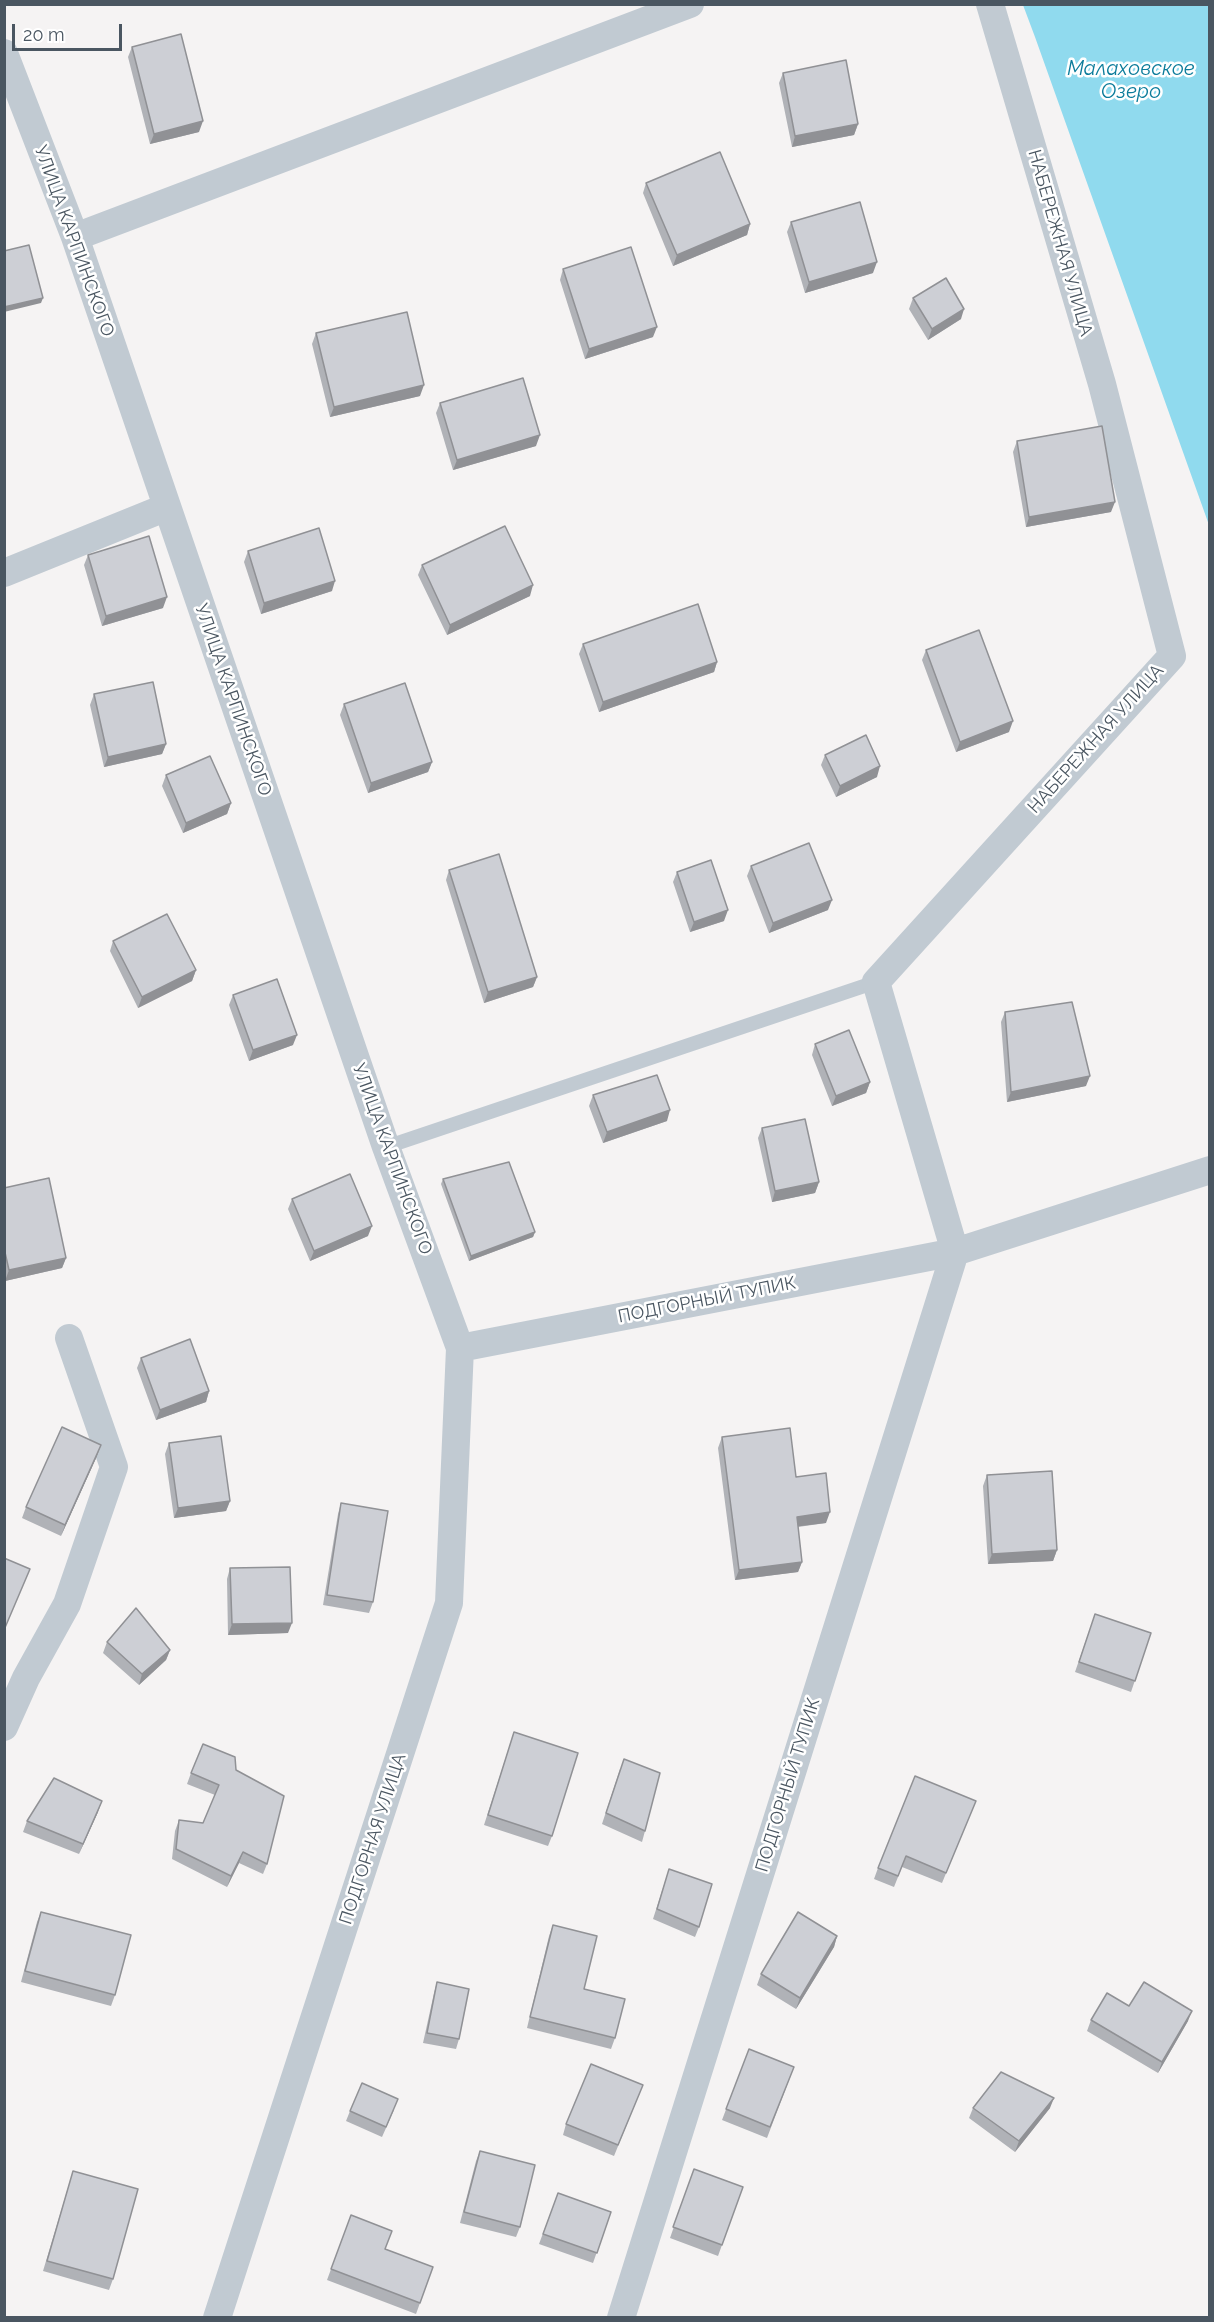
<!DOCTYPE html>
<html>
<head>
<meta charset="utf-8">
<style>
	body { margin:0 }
	#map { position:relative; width:1214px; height:2322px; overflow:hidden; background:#f5f3f3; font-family:Raleway,sans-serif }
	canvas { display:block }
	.frame { position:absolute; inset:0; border:6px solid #4a5661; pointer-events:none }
	.scale { position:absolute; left:12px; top:24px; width:110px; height:27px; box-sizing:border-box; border:3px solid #4a5661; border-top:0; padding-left:8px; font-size:18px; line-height:21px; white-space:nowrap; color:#4a5661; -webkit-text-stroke:4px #fff; paint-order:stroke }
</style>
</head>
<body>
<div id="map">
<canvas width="1214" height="2322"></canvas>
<div class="frame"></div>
<div class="scale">20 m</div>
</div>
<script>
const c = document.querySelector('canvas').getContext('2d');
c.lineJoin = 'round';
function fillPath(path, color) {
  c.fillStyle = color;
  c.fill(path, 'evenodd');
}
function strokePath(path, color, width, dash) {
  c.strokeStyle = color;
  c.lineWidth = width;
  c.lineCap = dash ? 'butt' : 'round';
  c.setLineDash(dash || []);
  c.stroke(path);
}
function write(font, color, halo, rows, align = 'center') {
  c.font = font + ' Raleway,sans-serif';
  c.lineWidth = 5;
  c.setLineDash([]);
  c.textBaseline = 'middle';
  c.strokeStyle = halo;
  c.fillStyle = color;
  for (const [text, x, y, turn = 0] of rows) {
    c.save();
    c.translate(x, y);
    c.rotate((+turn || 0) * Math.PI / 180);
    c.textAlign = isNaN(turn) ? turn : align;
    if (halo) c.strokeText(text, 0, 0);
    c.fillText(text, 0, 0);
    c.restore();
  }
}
const water = new Path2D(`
	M 1023,5 L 1209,5 L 1209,525 L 1035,37 Z`);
const service = new Path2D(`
	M 386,1147 L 876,982`);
const minor = new Path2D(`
	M 4,53 L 75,237 L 386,1147 L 460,1348 L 449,1603 L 217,2318
	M 75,237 L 690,4
	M 4,573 L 167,507
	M 460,1348 L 955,1252 L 1210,1170
	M 4,1727 L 26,1678 L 67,1604 L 114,1467 L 69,1338
	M 621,2318 L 955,1252 L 876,982 L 1172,656 L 1102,384 L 990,4`);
const wall = new Path2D(`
	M 132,47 L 199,132 L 150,144 L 128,57 Z
	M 783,73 L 858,124 L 854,135 L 792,147 L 779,83 Z
	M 646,183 L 750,224 L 747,235 L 673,266 L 643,193 Z
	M 791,222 L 873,273 L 805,293 L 787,232 Z
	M 563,269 L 653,337 L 585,359 L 560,280 Z
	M 913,298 L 961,319 L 928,340 L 909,309 Z
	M 316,333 L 420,396 L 330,417 L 312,344 Z
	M 440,403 L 536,446 L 453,470 L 436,413 Z
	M 1017,441 L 1111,512 L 1026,527 L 1013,452 Z
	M 248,551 L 332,591 L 261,614 L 244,562 Z
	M 88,555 L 163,608 L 102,626 L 84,565 Z
	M 422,565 L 530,596 L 447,635 L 418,575 Z
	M 583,644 L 717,662 L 714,672 L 599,712 L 579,654 Z
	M 926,650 L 1009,732 L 956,752 L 922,660 Z
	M 94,694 L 166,744 L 162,754 L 104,767 L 90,705 Z
	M 344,704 L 432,762 L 428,772 L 368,793 L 340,715 Z
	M 825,755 L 877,777 L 836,797 L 821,765 Z
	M 166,775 L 231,803 L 227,814 L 183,833 L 162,786 Z
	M 751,866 L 828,910 L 769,933 L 747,876 Z
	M 449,870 L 537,977 L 533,987 L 484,1003 L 446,880 Z
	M 677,872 L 724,921 L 690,932 L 673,882 Z
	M 113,941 L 196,970 L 192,981 L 138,1008 L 110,951 Z
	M 233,995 L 293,1045 L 249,1061 L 229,1005 Z
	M 1005,1012 L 1086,1086 L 1007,1102 L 1001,1022 Z
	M 815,1044 L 870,1082 L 866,1093 L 832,1106 L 812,1055 Z
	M 593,1095 L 667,1121 L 603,1143 L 589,1106 Z
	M 762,1128 L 819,1182 L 815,1193 L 772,1202 L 758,1138 Z
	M 443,1179 L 535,1232 L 533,1237 L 469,1261 L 441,1184 Z
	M 4,1188 L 66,1258 L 62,1268 L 5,1281 L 4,1277 Z
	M 292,1199 L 368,1236 L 310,1261 L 288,1209 Z
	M 141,1358 L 209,1391 L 206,1402 L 156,1420 L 137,1368 Z
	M 722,1437 L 796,1477 L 826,1523 L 798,1527 L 802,1562 L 798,1572 L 735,1580 L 718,1448 Z
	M 169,1443 L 230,1501 L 226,1511 L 174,1518 L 165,1454 Z
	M 97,1456 L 61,1536 L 22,1518 L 26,1507 Z
	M 987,1475 L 1057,1550 L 1053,1561 L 988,1564 L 983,1486 Z
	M 341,1503 L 373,1602 L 369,1613 L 323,1605 L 338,1514 Z
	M 230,1568 L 288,1633 L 228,1635 L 227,1579 Z
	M 1095,1614 L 1151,1633 L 1131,1692 L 1075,1672 Z
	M 107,1642 L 170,1650 L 166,1660 L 139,1685 L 103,1653 Z
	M 514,1732 L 552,1836 L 548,1846 L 484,1825 Z
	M 620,1769 L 645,1831 L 642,1842 L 602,1824 Z
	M 236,1770 L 267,1864 L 263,1874 L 239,1863 L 227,1887 L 172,1859 L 175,1831 L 179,1820 L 203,1823 L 215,1795 L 187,1784 L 191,1773 Z
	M 976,1801 L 942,1883 L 902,1867 L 894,1887 L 874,1879 L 878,1868 Z
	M 98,1812 L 79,1854 L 23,1832 L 27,1821 Z
	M 669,1869 L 699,1927 L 695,1937 L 653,1919 Z
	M 41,1912 L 115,1995 L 111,2006 L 21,1982 L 37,1922 Z
	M 553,1925 L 584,1989 L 615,2038 L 611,2049 L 527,2028 L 549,1936 Z
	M 837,1936 L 834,1947 L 796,2009 L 757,1985 L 761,1974 Z
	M 437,1982 L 459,2039 L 456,2049 L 423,2043 L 434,1993 Z
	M 1129,2006 L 1188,2021 L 1158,2073 L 1087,2031 L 1091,2020 Z
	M 749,2049 L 794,2067 L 767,2138 L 722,2120 Z
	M 643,2085 L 614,2156 L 563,2135 L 566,2124 Z
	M 973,2108 L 1050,2108 L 1015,2152 L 969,2118 Z
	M 394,2110 L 382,2137 L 346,2121 L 350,2111 Z
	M 480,2151 L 520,2227 L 516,2237 L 460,2223 L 476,2161 Z
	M 694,2169 L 743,2187 L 718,2256 L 670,2238 Z
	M 73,2171 L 113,2279 L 109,2290 L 43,2271 Z
	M 558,2193 L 611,2212 L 593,2263 L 539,2244 Z
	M 351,2215 L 385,2249 L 433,2267 L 416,2314 L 327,2280 Z`);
const shadedWall = new Path2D(`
	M 203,121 L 199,132 L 150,144 L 154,134 Z
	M 858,124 L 854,135 L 792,147 L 795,136 Z
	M 750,224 L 747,235 L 673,266 L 677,255 Z
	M 877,262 L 873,273 L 805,293 L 809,282 Z
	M 43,298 L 41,303 L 4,312 L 4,307 Z
	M 964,309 L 961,319 L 928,340 L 932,329 Z
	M 657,327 L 653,337 L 585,359 L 589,349 Z
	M 424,385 L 420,396 L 330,417 L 334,407 Z
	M 540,435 L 536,446 L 453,470 L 457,460 Z
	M 1115,502 L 1111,512 L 1026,527 L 1029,517 Z
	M 335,581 L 332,591 L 261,614 L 264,603 Z
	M 533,585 L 530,596 L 447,635 L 450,625 Z
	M 167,597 L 163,608 L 102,626 L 106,616 Z
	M 717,662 L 714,672 L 599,712 L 603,702 Z
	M 1013,721 L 1009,732 L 956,752 L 960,742 Z
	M 166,744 L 162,754 L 104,767 L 108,757 Z
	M 432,762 L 428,772 L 368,793 L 371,783 Z
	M 880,766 L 877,777 L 836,797 L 840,786 Z
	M 231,803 L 227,814 L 183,833 L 186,823 Z
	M 832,900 L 828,910 L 769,933 L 773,923 Z
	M 728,910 L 724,921 L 690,932 L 694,922 Z
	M 196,970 L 192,981 L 138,1008 L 142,997 Z
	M 537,977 L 533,987 L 484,1003 L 488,992 Z
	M 297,1035 L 293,1045 L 249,1061 L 253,1050 Z
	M 1090,1076 L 1086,1086 L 1007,1102 L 1011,1092 Z
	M 870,1082 L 866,1093 L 832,1106 L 836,1096 Z
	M 670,1110 L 667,1121 L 603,1143 L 607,1132 Z
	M 819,1182 L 815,1193 L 772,1202 L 775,1191 Z
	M 372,1226 L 368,1236 L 310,1261 L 314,1251 Z
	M 535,1232 L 533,1237 L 469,1261 L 471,1256 Z
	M 66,1258 L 62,1268 L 5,1281 L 9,1270 Z
	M 209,1391 L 206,1402 L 156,1420 L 160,1410 Z
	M 101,1445 L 97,1456 L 61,1536 L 65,1525 Z
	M 230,1501 L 226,1511 L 174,1518 L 178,1508 Z
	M 830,1512 L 826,1523 L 793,1527 L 797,1517 Z
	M 1057,1550 L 1053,1561 L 988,1564 L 992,1554 Z
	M 802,1562 L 798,1572 L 735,1580 L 739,1570 Z
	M 292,1623 L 288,1633 L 228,1635 L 232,1624 Z
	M 170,1650 L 166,1660 L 139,1685 L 142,1674 Z
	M 102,1801 L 98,1812 L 79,1854 L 83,1844 Z
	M 243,1852 L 239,1863 L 227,1887 L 231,1876 Z
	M 837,1936 L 834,1947 L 796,2009 L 800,1998 Z
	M 1192,2011 L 1188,2021 L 1158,2073 L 1162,2062 Z
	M 1054,2098 L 1050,2108 L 1015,2152 L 1019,2141 Z`);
const building = new Path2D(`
	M 181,34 L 203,121 L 154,134 L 132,47 Z
	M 846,60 L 858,124 L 795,136 L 783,73 Z
	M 720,152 L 750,224 L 677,255 L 646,183 Z
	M 860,202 L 877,262 L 809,282 L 791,222 Z
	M 29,245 L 43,298 L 4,307 L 4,251 Z
	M 631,247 L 657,327 L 589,349 L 563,269 Z
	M 946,278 L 964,309 L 932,329 L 913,298 Z
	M 407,312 L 424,385 L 334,407 L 316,333 Z
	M 523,378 L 540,435 L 457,460 L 440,403 Z
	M 1102,426 L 1115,502 L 1029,517 L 1017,441 Z
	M 505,526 L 533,585 L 450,625 L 422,565 Z
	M 319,528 L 335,581 L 264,603 L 248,551 Z
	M 149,536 L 167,597 L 106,616 L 88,555 Z
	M 698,604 L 717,662 L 603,702 L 583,644 Z
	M 979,630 L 1013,721 L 960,742 L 926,650 Z
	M 153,682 L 166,744 L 108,757 L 94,694 Z
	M 405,683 L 432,762 L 371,783 L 344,704 Z
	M 866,735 L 880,766 L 840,786 L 825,755 Z
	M 210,756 L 231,803 L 186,823 L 166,775 Z
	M 809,843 L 832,900 L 773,923 L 751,866 Z
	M 499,854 L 537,977 L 488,992 L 449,870 Z
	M 711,860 L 728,910 L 694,922 L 677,872 Z
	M 167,914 L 196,970 L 142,997 L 113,941 Z
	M 277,979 L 297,1035 L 253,1050 L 233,995 Z
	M 1072,1002 L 1090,1076 L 1011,1092 L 1005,1012 Z
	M 849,1030 L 870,1082 L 836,1096 L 815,1044 Z
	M 657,1075 L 670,1110 L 607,1132 L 593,1095 Z
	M 805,1119 L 819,1182 L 775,1191 L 762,1128 Z
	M 509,1162 L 535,1232 L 471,1256 L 443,1179 Z
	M 350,1174 L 372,1226 L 314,1251 L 292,1199 Z
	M 49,1178 L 66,1258 L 9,1270 L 4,1248 L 4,1188 Z
	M 190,1339 L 209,1391 L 160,1410 L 141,1358 Z
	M 62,1427 L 101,1445 L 65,1525 L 26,1507 Z
	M 790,1428 L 796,1477 L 826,1473 L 830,1512 L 797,1517 L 802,1562 L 739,1570 L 722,1437 Z
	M 221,1436 L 230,1501 L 178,1508 L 169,1443 Z
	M 1052,1471 L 1057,1550 L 992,1554 L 987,1475 Z
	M 341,1503 L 388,1511 L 373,1602 L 327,1595 Z
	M 4,1558 L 30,1569 L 4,1630 Z
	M 290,1567 L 292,1623 L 232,1624 L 230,1568 Z
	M 136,1608 L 170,1650 L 142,1674 L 107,1642 Z
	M 1095,1614 L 1151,1633 L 1135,1681 L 1079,1662 Z
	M 514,1732 L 578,1753 L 552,1836 L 488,1815 Z
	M 203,1744 L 235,1757 L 236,1770 L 284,1796 L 267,1864 L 243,1852 L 231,1876 L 176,1849 L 179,1820 L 203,1823 L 219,1785 L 191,1773 Z
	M 624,1759 L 660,1773 L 645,1831 L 606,1813 Z
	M 915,1776 L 976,1801 L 946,1873 L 906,1856 L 898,1876 L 878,1868 Z
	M 54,1778 L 102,1801 L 83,1844 L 27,1821 Z
	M 669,1869 L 712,1884 L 699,1927 L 657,1909 Z
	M 41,1912 L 131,1935 L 115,1995 L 25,1971 Z
	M 798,1912 L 837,1936 L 800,1998 L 761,1974 Z
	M 553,1925 L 597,1936 L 584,1989 L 625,1999 L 615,2038 L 530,2017 Z
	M 437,1982 L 469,1989 L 459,2039 L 427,2033 Z
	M 1144,1982 L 1192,2011 L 1162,2062 L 1091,2020 L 1107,1993 L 1129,2006 Z
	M 749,2049 L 794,2067 L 770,2127 L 726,2109 Z
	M 591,2064 L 643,2085 L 618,2145 L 566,2124 Z
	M 1001,2072 L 1054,2098 L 1019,2141 L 973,2108 Z
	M 362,2083 L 398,2099 L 386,2127 L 350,2111 Z
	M 480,2151 L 535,2165 L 520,2227 L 464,2212 Z
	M 694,2169 L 743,2187 L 722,2245 L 673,2227 Z
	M 73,2171 L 138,2189 L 113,2279 L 47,2261 Z
	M 558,2193 L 611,2212 L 597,2253 L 543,2234 Z
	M 351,2215 L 392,2231 L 385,2249 L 433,2267 L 420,2303 L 331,2269 Z`);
const streetNames = [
	["УЛИЦА КАРПИНСКОГО",74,241,70],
	["НАБЕРЕЖНАЯ УЛИЦА",1060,243,74],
	["УЛИЦА КАРПИНСКОГО",233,700,71],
	["НАБЕРЕЖНАЯ УЛИЦА",1096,739,-48],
	["УЛИЦА КАРПИНСКОГО",392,1159,70],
	["ПОДГОРНЫЙ ТУПИК",707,1300,-11],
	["ПОДГОРНЫЙ ТУПИК",788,1785,-73],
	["ПОДГОРНАЯ УЛИЦА",373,1839,-72]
];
const waterNames = [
	["Малаховское",1131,69],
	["Озеро",1131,92]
];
fillPath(water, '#90daee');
strokePath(service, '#c1cad2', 14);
strokePath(minor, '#c1cad2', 28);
fillPath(wall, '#b0b2b7');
fillPath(shadedWall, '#909195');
fillPath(building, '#cdcfd5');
strokePath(building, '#909195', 1.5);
write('18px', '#4a5661', '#fff', streetNames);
write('italic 20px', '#0c7c9b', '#fff', waterNames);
</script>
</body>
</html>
